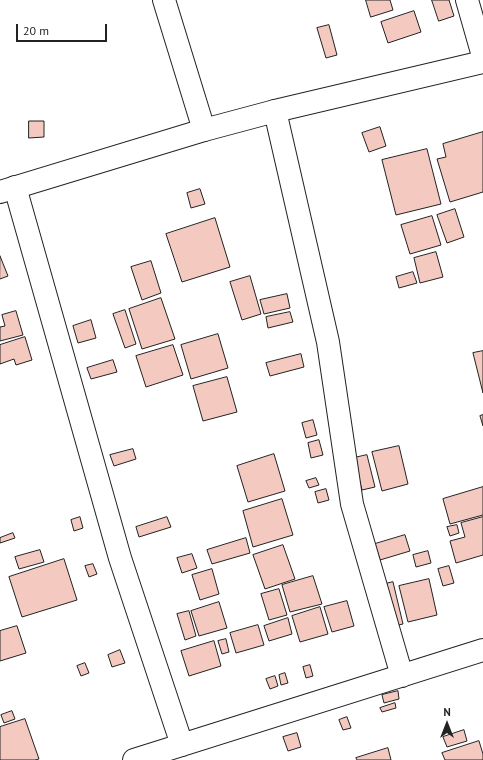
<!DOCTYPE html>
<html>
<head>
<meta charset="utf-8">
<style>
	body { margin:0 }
	#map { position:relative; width:483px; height:760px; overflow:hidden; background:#fff; font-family:"PT Sans",sans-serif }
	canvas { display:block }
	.north { position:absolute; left:427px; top:704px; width:40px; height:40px; -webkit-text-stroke:3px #fff; paint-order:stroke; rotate:0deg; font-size:11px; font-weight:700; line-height:16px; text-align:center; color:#222 }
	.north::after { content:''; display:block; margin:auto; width:14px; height:18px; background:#222; clip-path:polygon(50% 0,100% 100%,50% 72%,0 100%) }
	.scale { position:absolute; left:16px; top:24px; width:91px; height:18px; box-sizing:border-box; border:2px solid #222; border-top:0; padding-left:5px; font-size:12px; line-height:14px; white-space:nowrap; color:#222; -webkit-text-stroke:3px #fff; paint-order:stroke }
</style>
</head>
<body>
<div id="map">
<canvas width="483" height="760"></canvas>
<div class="north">N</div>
<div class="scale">20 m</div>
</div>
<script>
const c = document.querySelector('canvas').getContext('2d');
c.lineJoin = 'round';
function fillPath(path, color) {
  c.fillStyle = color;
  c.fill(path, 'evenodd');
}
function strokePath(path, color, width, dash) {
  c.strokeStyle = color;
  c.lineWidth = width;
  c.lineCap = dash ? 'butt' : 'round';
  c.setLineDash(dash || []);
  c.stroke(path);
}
const building = new Path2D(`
	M 366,0 L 390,0 L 393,10 L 371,17 Z
	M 432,0 L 449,0 L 454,16 L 439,21 Z
	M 414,11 L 421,32 L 388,43 L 381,22 Z
	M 329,25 L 337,55 L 326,58 L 317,28 Z
	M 29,121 L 44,121 L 44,137 L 29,138 Z
	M 380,127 L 386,146 L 369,152 L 362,133 Z
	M 483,132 L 483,192 L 450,202 L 437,159 L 446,157 L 443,144 Z
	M 427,149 L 441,204 L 396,215 L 382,160 Z
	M 200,189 L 205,204 L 191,208 L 187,193 Z
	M 455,209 L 464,237 L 447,243 L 437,215 Z
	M 432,216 L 441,245 L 410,254 L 401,225 Z
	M 215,218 L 230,267 L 182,282 L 166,234 Z
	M 436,252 L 443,277 L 420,283 L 414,258 Z
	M 0,256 L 8,276 L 0,279 Z
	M 151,261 L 161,293 L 142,300 L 131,267 Z
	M 413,272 L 417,283 L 399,288 L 396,277 Z
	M 250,276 L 261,314 L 242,320 L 230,282 Z
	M 287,294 L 290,308 L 264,314 L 260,300 Z
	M 161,298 L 175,339 L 142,349 L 129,309 Z
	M 125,310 L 136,344 L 125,348 L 113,314 Z
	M 16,311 L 23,335 L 0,341 L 0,327 L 5,326 L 2,315 Z
	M 290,312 L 293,322 L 268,328 L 266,317 Z
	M 91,320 L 96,338 L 78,343 L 73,326 Z
	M 218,334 L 228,368 L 191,379 L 181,345 Z
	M 25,337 L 32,360 L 16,365 L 14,359 L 0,364 L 0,345 Z
	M 173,345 L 183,375 L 146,387 L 136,356 Z
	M 483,351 L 483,393 L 473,353 Z
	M 301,354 L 304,367 L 270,376 L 266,363 Z
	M 113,360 L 117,372 L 91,379 L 87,368 Z
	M 227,377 L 237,412 L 203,421 L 193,386 Z
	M 483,415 L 483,426 L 480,416 Z
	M 313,420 L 317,435 L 306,438 L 302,423 Z
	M 319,440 L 323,455 L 311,458 L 308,443 Z
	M 399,446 L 408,484 L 382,491 L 372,452 Z
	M 133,449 L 136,459 L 114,466 L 110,455 Z
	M 274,454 L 285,491 L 248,502 L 237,466 Z
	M 367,455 L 375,487 L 362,490 L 354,458 Z
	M 316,478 L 319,485 L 309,488 L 306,481 Z
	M 483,487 L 483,515 L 450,524 L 443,499 Z
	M 326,489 L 329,500 L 318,503 L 315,492 Z
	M 282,499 L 293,535 L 253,547 L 243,511 Z
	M 80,517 L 83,528 L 74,531 L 71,520 Z
	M 167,517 L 171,527 L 139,537 L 136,527 Z
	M 483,517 L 483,555 L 456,563 L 450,541 L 465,537 L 461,523 Z
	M 457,525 L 459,533 L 450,536 L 447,527 Z
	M 13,533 L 15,538 L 0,543 L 0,538 Z
	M 405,535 L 410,551 L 380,560 L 375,544 Z
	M 246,538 L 250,553 L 212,564 L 207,550 Z
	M 283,545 L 295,579 L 265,589 L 253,555 Z
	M 40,550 L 44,562 L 19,569 L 15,557 Z
	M 428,551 L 431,563 L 416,567 L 413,555 Z
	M 192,554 L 197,568 L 182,573 L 177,558 Z
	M 64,559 L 77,600 L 22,617 L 9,577 Z
	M 93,564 L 97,574 L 89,577 L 85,566 Z
	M 449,566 L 454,583 L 443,586 L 438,569 Z
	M 212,569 L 219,594 L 200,600 L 192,575 Z
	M 313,576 L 322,604 L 290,612 L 282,585 Z
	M 429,579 L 437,615 L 408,622 L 399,586 Z
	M 393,582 L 403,624 L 389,627 L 378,586 Z
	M 279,589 L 287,615 L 269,620 L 261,594 Z
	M 347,601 L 354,626 L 332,632 L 324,607 Z
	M 219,602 L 227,628 L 199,636 L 191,611 Z
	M 320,607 L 328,634 L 300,642 L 292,616 Z
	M 189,611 L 196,636 L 185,640 L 177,614 Z
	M 288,618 L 292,634 L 269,641 L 264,626 Z
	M 258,625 L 264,645 L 236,653 L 230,633 Z
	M 17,626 L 26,653 L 0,661 L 0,631 Z
	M 226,639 L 229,652 L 222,654 L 218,641 Z
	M 214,641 L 221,666 L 189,676 L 181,651 Z
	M 120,650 L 125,663 L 112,667 L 108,655 Z
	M 85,663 L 89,673 L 81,676 L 77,666 Z
	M 310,665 L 313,676 L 306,678 L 303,667 Z
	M 285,673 L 288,683 L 281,685 L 279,675 Z
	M 275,676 L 278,686 L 270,689 L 266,679 Z
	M 398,691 L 399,699 L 384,703 L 382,695 Z
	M 395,703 L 396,708 L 382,712 L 380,708 Z
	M 12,711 L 15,719 L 4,723 L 1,715 Z
	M 347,717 L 351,728 L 343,730 L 339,720 Z
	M 25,719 L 39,759 L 35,760 L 0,760 L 0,727 Z
	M 464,730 L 467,741 L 447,747 L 443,737 Z
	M 297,733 L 301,747 L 288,751 L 283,737 Z
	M 479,741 L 483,754 L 483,760 L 445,760 L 442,753 Z
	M 388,748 L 391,760 L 357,760 L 356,758 Z`);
const minor = new Path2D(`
	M 164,0 L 204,130
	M 467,0 L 483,56
	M 275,111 L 328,342 L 352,504 L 402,676
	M 15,187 L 120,558 L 182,745
	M 134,760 L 483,650`);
const tertiary = new Path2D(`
	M 0,192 L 204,130 L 275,111 L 483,62`);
fillPath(building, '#f3c9c0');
strokePath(building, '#222', 1);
strokePath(minor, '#222', 24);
strokePath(tertiary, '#222', 24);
strokePath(minor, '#fff', 22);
strokePath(tertiary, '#fff', 22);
</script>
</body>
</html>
